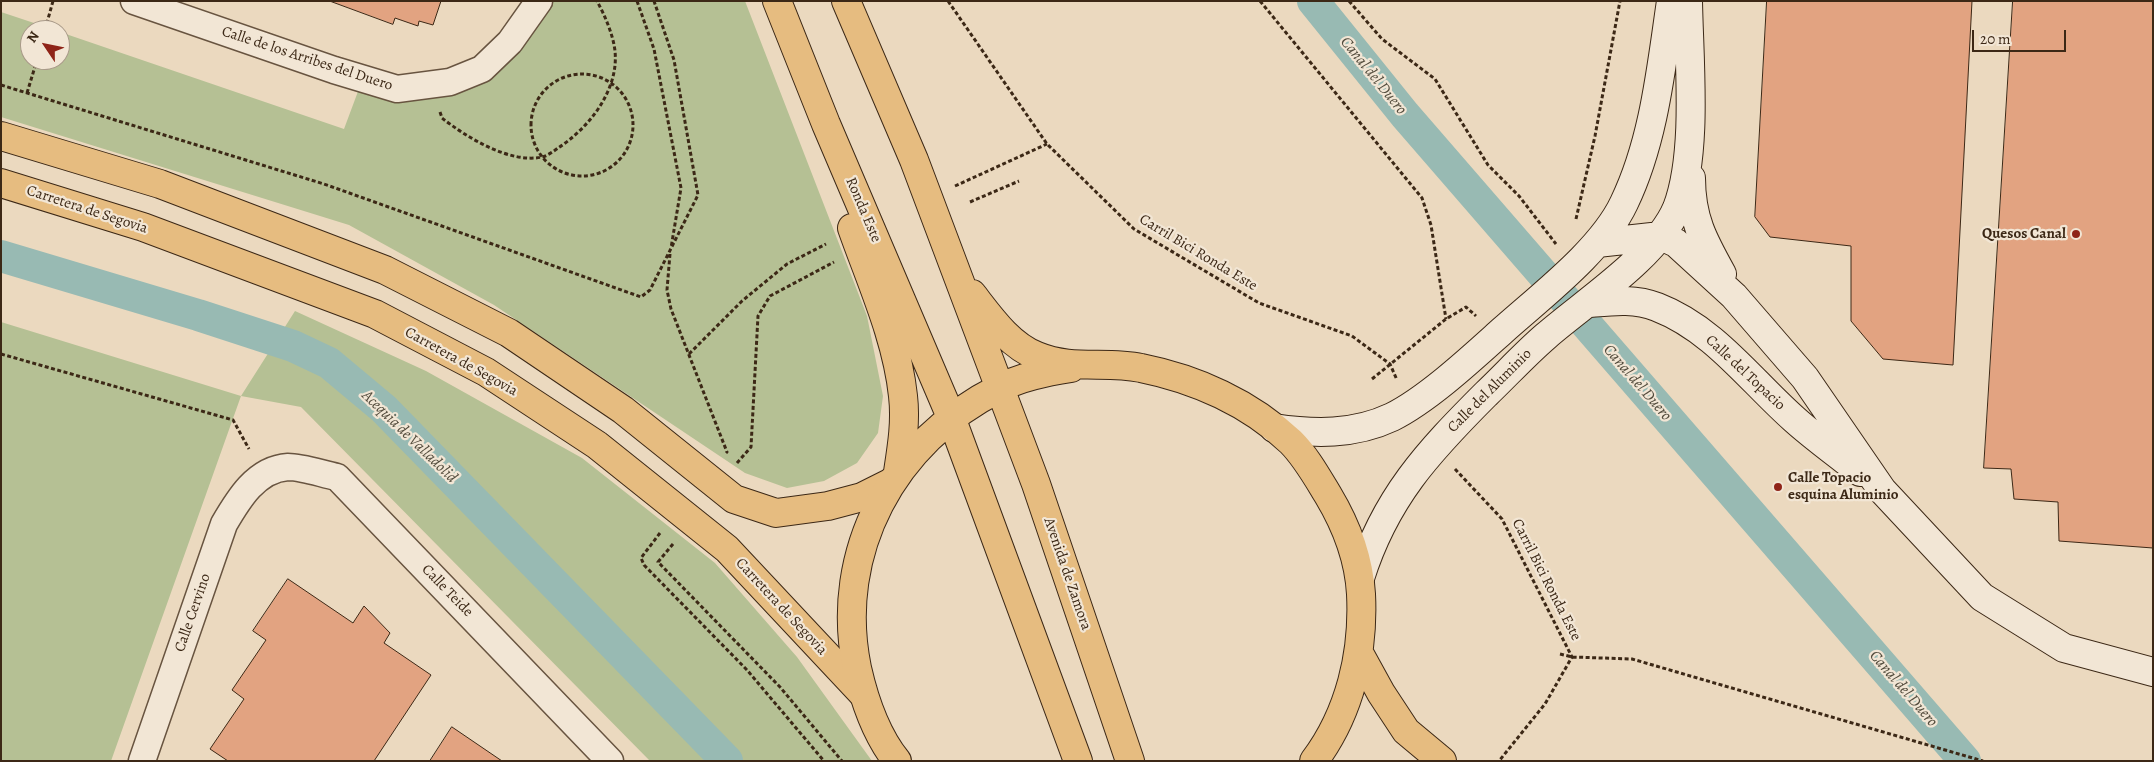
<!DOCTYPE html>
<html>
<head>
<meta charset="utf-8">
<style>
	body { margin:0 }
	#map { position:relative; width:2154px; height:762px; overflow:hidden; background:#ebd9bf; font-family:Alegreya,serif }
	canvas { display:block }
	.frame { position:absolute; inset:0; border:2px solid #3c2816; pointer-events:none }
	.north { position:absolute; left:20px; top:20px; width:50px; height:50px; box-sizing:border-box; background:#f2e6d5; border:1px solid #a99a89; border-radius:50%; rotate:304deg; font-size:14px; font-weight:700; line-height:20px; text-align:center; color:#3c2816 }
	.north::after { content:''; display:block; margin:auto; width:18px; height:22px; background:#8f2418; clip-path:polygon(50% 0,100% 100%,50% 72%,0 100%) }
	.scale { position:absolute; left:1972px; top:30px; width:94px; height:22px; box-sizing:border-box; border:2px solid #3c2816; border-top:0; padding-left:6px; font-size:15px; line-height:18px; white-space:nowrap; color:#3c2816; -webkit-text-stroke:4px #f2e6d5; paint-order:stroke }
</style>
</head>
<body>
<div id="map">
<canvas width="2154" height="762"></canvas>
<div class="frame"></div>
<div class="north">N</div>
<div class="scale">20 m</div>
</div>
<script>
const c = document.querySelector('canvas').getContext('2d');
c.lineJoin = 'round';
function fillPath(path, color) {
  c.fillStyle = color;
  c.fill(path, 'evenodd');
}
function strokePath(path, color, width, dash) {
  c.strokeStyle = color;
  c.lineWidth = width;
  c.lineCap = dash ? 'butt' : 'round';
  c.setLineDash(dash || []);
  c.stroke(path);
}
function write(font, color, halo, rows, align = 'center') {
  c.font = font + ' Alegreya,serif';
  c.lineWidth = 4.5;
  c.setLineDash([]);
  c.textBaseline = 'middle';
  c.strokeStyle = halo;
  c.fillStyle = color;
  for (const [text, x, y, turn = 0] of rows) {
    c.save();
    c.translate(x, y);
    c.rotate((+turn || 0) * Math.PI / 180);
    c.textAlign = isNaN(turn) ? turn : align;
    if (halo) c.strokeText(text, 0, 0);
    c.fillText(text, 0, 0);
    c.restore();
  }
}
const green = new Path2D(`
	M 539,1 L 745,1 L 867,316 L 883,396 L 878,433 L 857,463 L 824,481 L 787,488 L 745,473 L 494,305 L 349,225 L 1,117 L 1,12 L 55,30 L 30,30 L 30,60 L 60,60 L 60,32 L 344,129 L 363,78 L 450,82 Z
	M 295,311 L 426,371 L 582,458 L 715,563 L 797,657 L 872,761 L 650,761 L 301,407 L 241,396 L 111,761 L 1,761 L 1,322 L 241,396 Z`);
const canal = new Path2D(`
	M 1313,1 L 1405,115 L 1965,761
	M 1,256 L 198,315 L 293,346 L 329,363 L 384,409 L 727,761`);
const building = new Path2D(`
	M 330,1 L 441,1 L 433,25 L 419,21 L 418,26 L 395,18 L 393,24 Z
	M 1767,1 L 1972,1 L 1953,365 L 1883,359 L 1851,321 L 1851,246 L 1770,237 L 1755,217 Z
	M 2013,1 L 2153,1 L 2153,548 L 2059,541 L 2058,502 L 2014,499 L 2011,469 L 1984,468 Z
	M 288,579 L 353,623 L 364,606 L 390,633 L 384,643 L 431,675 L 374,761 L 228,761 L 210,749 L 244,699 L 232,690 L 266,640 L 253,631 Z
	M 452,727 L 502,761 L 430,761 Z`);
const path = new Path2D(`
	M 637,1 L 654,49 L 681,188 L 671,248
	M 948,1 L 1047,144 L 1134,229 L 1259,303 L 1352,336 L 1390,364 L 1397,380
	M 1260,1 L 1422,198 L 1431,225 L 1446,319
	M 1349,1 L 1382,39 L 1435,79 L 1488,165 L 1519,196 L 1556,244
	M 45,30 L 53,1
	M531 125a51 51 0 1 1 102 0a51 51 0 1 1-102 0Z
	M 1,85 L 324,184 L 641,297 L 650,290 L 698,195 L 674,60 L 654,1
	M 27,93 L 37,60
	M 440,112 L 442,118 C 466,137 510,164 542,157 C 547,156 554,151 558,148 C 589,128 619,90 615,51 C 613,34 605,16 597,1
	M 955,186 L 1047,144
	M 970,202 L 1019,181
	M 1576,219 L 1595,136 L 1620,1
	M 670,254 L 667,290 L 671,309 L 727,452 L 726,453
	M 1,354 L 233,420 L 249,449
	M 689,354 L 742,301 L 787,264 L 826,244
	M 1372,379 L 1446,319 L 1466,307 L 1476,316
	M 737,463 L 751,447 L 758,316 L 770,296 L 834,262
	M 1455,469 L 1502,519 L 1572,657 L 1545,704 L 1499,761
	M 660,533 L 641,558 L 644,565 L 747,670 L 824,761
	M 673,544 L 658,562 L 780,687 L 842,761
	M 1560,654 L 1572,657 L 1632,659 L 1983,761`);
const street = new Path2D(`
	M 134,1 L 334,70 L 397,89 L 450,82 L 482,69 L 510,42 L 539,1
	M 142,761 L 224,524 C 238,500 256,469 288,467 C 303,467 322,474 337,477 L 610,761`);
const secondary = new Path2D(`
	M 1691,178 C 1691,218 1703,240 1722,274
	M 1597,243 L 1661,236 L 1676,243 L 1734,296 L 1805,378 L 1882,490 L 1982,597 L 2064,648 L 2153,672
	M 1590,303 C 1612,301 1635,298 1657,307 C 1714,329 1750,380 1794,419 C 1815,438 1838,454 1860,472
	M 1274,428 C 1314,434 1354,435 1392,417 C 1428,399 1472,358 1502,331 C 1541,296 1602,250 1624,203 C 1654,141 1661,69 1671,1
	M 1360,578 C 1385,498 1428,452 1486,394 C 1506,375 1525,354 1546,336 C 1585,302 1657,256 1677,208 C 1698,153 1689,61 1688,1`);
const primary = new Path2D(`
	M 1,136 L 160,184 L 385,270 L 509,333 L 623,410 L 734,499 L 776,513 L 828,506 L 862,497 L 890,483
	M 1,183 L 143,227 L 375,314 L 486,372 L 597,445 L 727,549 L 863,694`);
const highway = new Path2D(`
	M 777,1 L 826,124 L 951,417 L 1078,761
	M 846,1 L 914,160 L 1036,484 L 1130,761
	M 852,228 C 871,282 897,338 903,396 C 906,421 902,446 898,472
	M 972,294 C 990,317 1009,345 1037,356 C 1073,371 1106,360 1141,368 C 1196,379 1250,403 1291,442 C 1306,457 1317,477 1328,495 C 1346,525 1359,558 1361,594 C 1364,653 1350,713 1314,761
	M 1359,653 L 1381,693 L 1406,731 L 1442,761
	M 897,761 C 876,735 864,699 857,668 C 833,551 894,441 998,389 C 1020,377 1046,372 1071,368`);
const markers = [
	[2076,234,5,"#8f2418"],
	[1778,487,5,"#8f2418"]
];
const streetNames = [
	["Calle de los Arribes del Duero",307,59,18],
	["Carretera de Segovia",87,210,18],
	["Ronda Este",863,210,67],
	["Carril Bici Ronda Este",1198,253,31],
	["Carretera de Segovia",461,362,29],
	["Calle del Topacio",1745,373,43],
	["Calle del Aluminio",1490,391,-45],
	["Avenida de Zamora",1067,574,71],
	["Carril Bici Ronda Este",1546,580,63],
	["Calle Teide",447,591,46],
	["Carretera de Segovia",781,607,47],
	["Calle Cervino",193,613,-71]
];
const poiNames = [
	["Quesos Canal",2066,234],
	["Calle Topacio",1788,478,"left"],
	["esquina Aluminio",1788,495,"left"]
];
const waterNames = [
	["Canal del Duero",1373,76,51],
	["Canal del Duero",1637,383,49],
	["Acequia de Valladolid",409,437,44],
	["Canal del Duero",1903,689,49]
];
fillPath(green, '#b5c094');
strokePath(canal, '#98bab3', 32);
fillPath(building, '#e2a381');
strokePath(building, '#3c2816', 1);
strokePath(street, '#685440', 29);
strokePath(secondary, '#3c2816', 30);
strokePath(primary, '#3c2816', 30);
strokePath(highway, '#3c2816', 30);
strokePath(path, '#3c2816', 3, [4, 2.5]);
strokePath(street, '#f2e6d5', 26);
strokePath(secondary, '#f2e6d5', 28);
strokePath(primary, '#e6bc80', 28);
strokePath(highway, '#e6bc80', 28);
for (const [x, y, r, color] of markers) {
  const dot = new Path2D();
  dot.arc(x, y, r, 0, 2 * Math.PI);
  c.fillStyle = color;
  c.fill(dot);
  strokePath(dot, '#f2e6d5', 2);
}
write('15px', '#3c2816', '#f2e6d5', streetNames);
write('bold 15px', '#3c2816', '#f2e6d5', poiNames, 'right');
write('italic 16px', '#534c3d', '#f2e6d5', waterNames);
</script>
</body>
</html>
